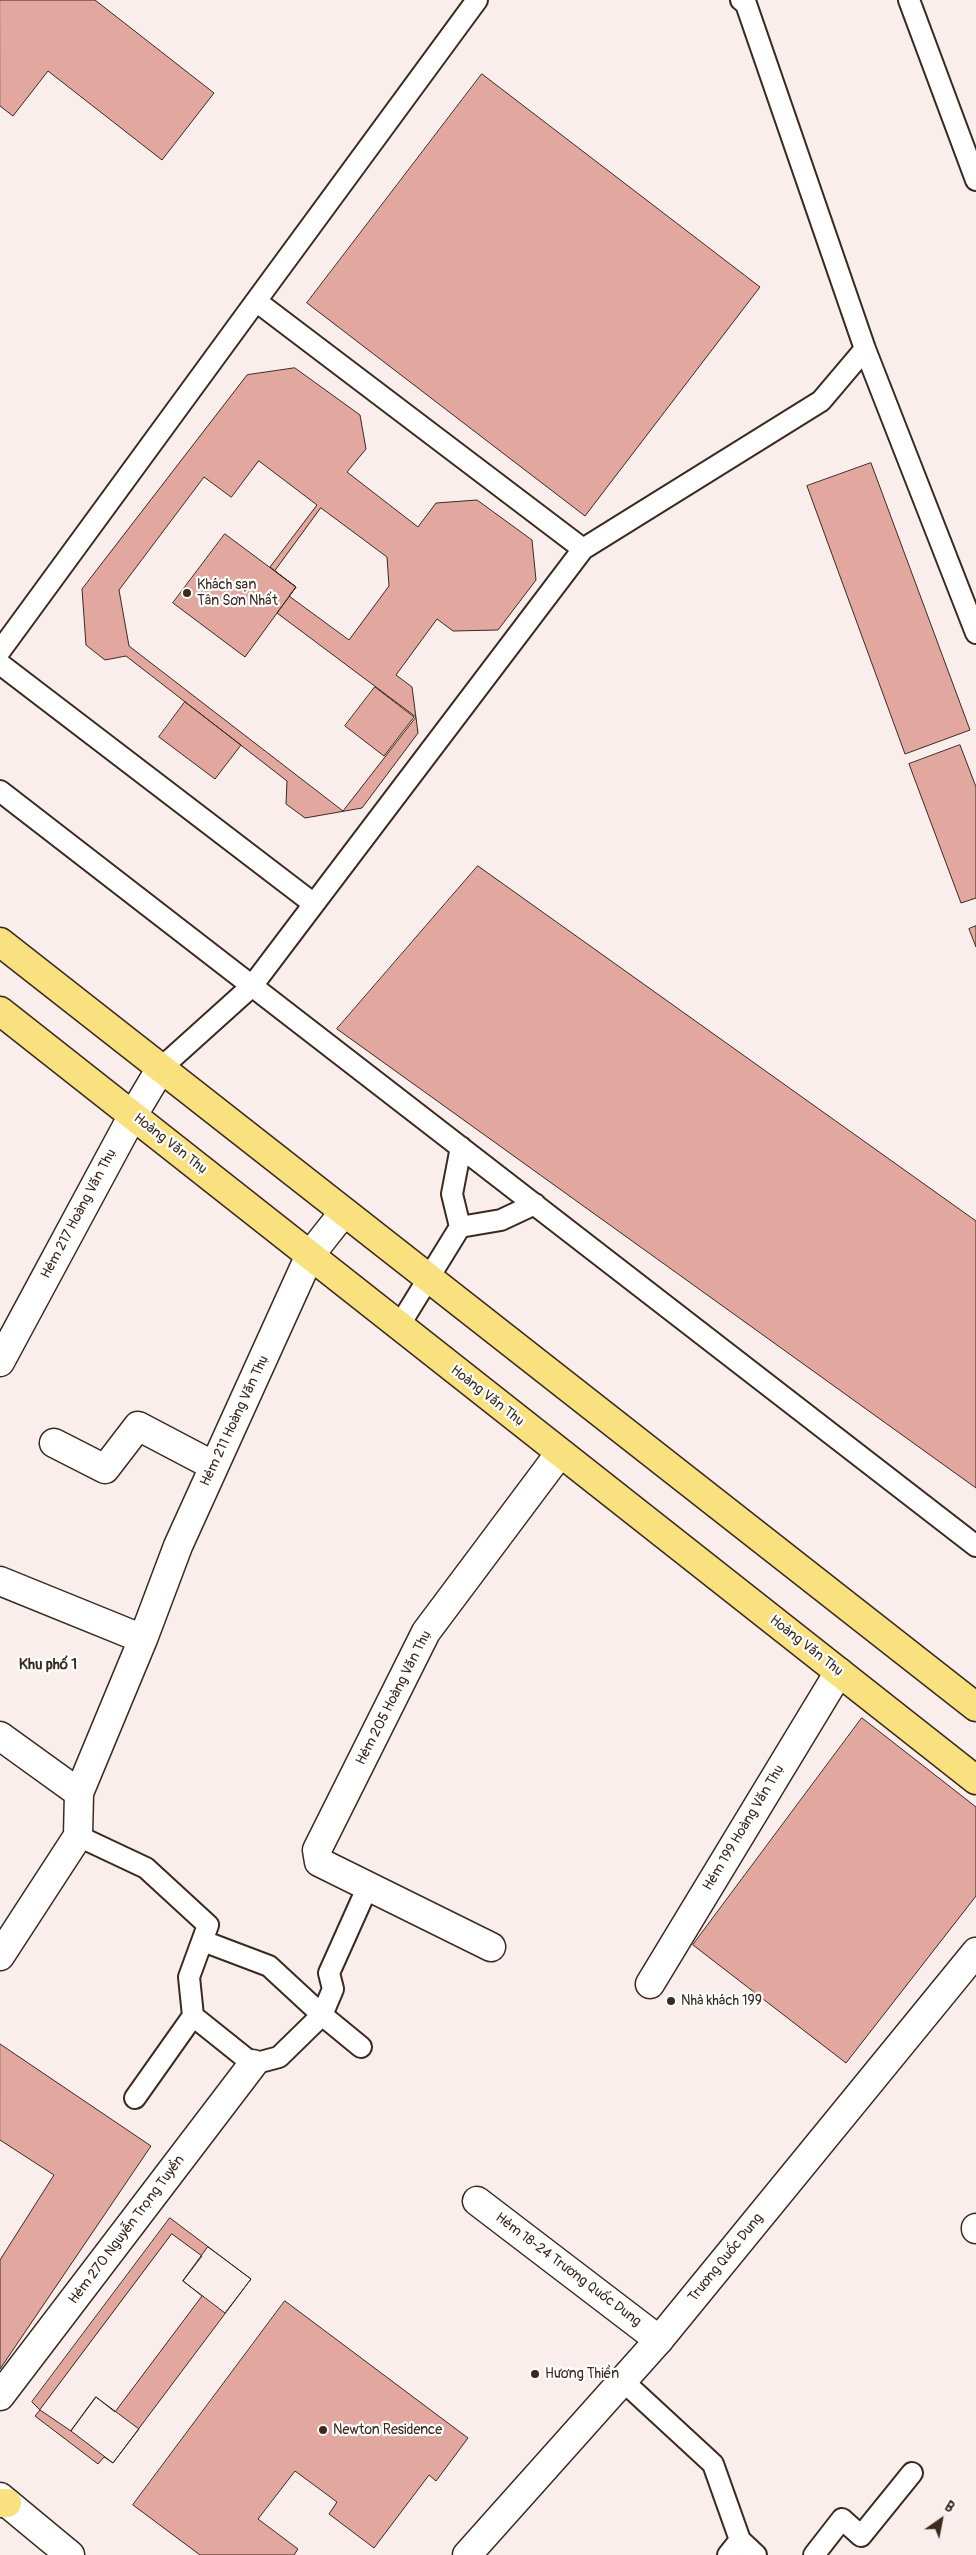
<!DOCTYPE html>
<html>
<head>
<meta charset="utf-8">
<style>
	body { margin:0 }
	#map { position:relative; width:976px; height:2555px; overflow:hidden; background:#f9eeec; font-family:Pangolin,sans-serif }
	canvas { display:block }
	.north { position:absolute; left:916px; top:2495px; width:50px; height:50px; -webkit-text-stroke:4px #fff; paint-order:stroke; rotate:33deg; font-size:14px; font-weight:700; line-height:20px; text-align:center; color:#3b2a1e }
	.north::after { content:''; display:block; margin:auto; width:18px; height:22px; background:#3b2a1e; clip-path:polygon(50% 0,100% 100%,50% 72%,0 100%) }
</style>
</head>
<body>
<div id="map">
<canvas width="976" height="2555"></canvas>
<div class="north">B</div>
</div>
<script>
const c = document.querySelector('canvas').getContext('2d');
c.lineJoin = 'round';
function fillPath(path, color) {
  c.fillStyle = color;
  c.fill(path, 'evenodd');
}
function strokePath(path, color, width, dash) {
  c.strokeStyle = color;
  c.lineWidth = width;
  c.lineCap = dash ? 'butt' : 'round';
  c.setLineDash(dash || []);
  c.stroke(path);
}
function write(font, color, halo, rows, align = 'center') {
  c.font = font + ' Pangolin,sans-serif';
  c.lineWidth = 4.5;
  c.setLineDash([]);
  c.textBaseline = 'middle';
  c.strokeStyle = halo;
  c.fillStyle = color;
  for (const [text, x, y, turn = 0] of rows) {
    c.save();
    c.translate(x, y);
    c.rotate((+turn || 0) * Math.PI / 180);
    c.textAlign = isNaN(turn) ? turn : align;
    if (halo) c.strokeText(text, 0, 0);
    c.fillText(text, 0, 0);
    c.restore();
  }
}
const building = new Path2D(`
	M 0,0 L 95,0 L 214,93 L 162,160 L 48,71 L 13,116 L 0,106 Z
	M 482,74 L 760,287 L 585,516 L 307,303 Z
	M 295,368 L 360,415 L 366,449 L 347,472 L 418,527 L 436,503 L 477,500 L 532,540 L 536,580 L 498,630 L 453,631 L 437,619 L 396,675 L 412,687 L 418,733 L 362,808 L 305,818 L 286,804 L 287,781 L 126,656 L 105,660 L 86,645 L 82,589 L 247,375 ZM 321,508 L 387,557 L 389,586 L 349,640 L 289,596 L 296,587 L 275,571 Z
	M 259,461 L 317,505 L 270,567 L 296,587 L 277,613 L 416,717 L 343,811 L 129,646 L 119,590 L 204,477 L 231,497 Z
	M 871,463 L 970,730 L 905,754 L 807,486 Z
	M 225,534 L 296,587 L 245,657 L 173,603 Z
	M 375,687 L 414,717 L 384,756 L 345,726 Z
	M 185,702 L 241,745 L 215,779 L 159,737 Z
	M 960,745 L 976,787 L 976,898 L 961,903 L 909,764 Z
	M 478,866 L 976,1221 L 976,1488 L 337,1029 Z
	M 976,926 L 976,947 L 969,929 Z
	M 862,1718 L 976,1807 L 976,1896 L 846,2063 L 693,1945 Z
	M 0,2044 L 151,2146 L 0,2369 L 0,2260 L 54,2175 L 0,2140 Z
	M 170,2218 L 251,2279 L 113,2463 L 104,2457 L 98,2464 L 35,2416 L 40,2410 L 32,2402 Z
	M 172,2234 L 202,2256 L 183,2281 L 202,2296 L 115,2412 L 96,2397 L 71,2431 L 40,2410 Z
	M 208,2247 L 251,2279 L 225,2313 L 183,2281 Z
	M 285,2301 L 468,2438 L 436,2481 L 429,2475 L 374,2548 L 329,2514 L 337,2502 L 295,2471 L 258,2519 L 298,2549 L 294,2555 L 200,2555 L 133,2505 Z
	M 96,2397 L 139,2429 L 113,2463 L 71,2431 Z`);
const service = new Path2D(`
	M 741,0 L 746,4 L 865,349 L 976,633
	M 909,0 L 976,180
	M 256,301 L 477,0
	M 0,651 L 256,301 L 583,549
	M 0,664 L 314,904 L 252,986 L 161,1068
	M 0,791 L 976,1546
	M 314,904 L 583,549 L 821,401 L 865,349
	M 460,1227 L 501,1220 L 535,1204
	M 399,1326 L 460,1227 L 452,1194 L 461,1147
	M 78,1836 L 146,1868 L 208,1925 L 189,1977 L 193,2016 L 253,2064 L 279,2057 L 322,2015 L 269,1966 L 203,1941
	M 361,2047 L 322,2015 L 333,1989 L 329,1973 L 368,1886
	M 135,2098 L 193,2016
	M 623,2381 L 713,2464 L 740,2540 L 756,2555
	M 728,2555 L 740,2540
	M 814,2555 L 842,2519 L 861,2536 L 912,2473`);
const minor = new Path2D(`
	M 0,1362 L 133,1115 L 161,1068
	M 54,1443 L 105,1469 L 138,1426 L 214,1466
	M 0,1581 L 143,1639
	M 0,1736 L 79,1793
	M 491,1947 L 319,1862 L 317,1850 L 426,1632 L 560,1453
	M 0,1956 L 78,1836 L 79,1793 L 143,1639 L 178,1546 L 310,1255 L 344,1212
	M 650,1984 L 839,1672
	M 477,2201 L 659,2340
	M 976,2228 L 976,2229
	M 0,2396 L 253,2064`);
const tertiary = new Path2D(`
	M 0,2497 L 70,2555
	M 467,2555 L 659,2340 L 976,1952`);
const primary = new Path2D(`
	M 0,942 L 976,1707
	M 0,1011 L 976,1780
	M 0,2503 L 7,2503`);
const markers = [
	[187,593,5,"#3b2a1e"],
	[671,2001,5,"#3b2a1e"],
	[535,2374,5,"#3b2a1e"],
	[323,2430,5,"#3b2a1e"]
];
const poiNames = [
	["Khách sạn",197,585],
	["Tân Sơn Nhất",197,601],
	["Nhà khách 199",681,2001],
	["Hương Thiền",545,2374],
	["Newton Residence",333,2430]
];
const streetNames = [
	["Hoàng Văn Thụ",170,1144,38],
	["Hẻm 217 Hoàng Văn Thụ",79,1214,-62],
	["Hoàng Văn Thụ",487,1396,38],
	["Hẻm 211 Hoàng Văn Thụ",235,1421,-65],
	["Hoàng Văn Thụ",806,1646,38],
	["Hẻm 205 Hoàng Văn Thụ",394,1698,-63],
	["Hẻm 199 Hoàng Văn Thụ",744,1828,-59],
	["Hẻm 270 Nguyễn Trọng Tuyển",127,2230,-53],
	["Trương Quốc Dung",726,2258,-51],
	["Hẻm 18-24 Trương Quốc Dung",568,2270,37]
];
const neighbourhoodNames = [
	["Khu phố 1",48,1665]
];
fillPath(building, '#e2a89f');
strokePath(building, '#3b2a1e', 1);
strokePath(service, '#3b2a1e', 24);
strokePath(minor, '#3b2a1e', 31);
strokePath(tertiary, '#3b2a1e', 31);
strokePath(primary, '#3b2a1e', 31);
strokePath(service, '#fff', 20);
strokePath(minor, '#fff', 28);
strokePath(tertiary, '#fff', 28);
strokePath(primary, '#fae180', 28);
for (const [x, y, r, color] of markers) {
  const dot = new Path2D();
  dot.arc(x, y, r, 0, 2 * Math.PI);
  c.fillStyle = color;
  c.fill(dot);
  strokePath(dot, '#fff', 2);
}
write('14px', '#3b2a1e', '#fff', poiNames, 'left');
write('14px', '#3b2a1e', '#fff', streetNames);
write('bold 15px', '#3b2a1e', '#fff', neighbourhoodNames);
</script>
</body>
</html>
